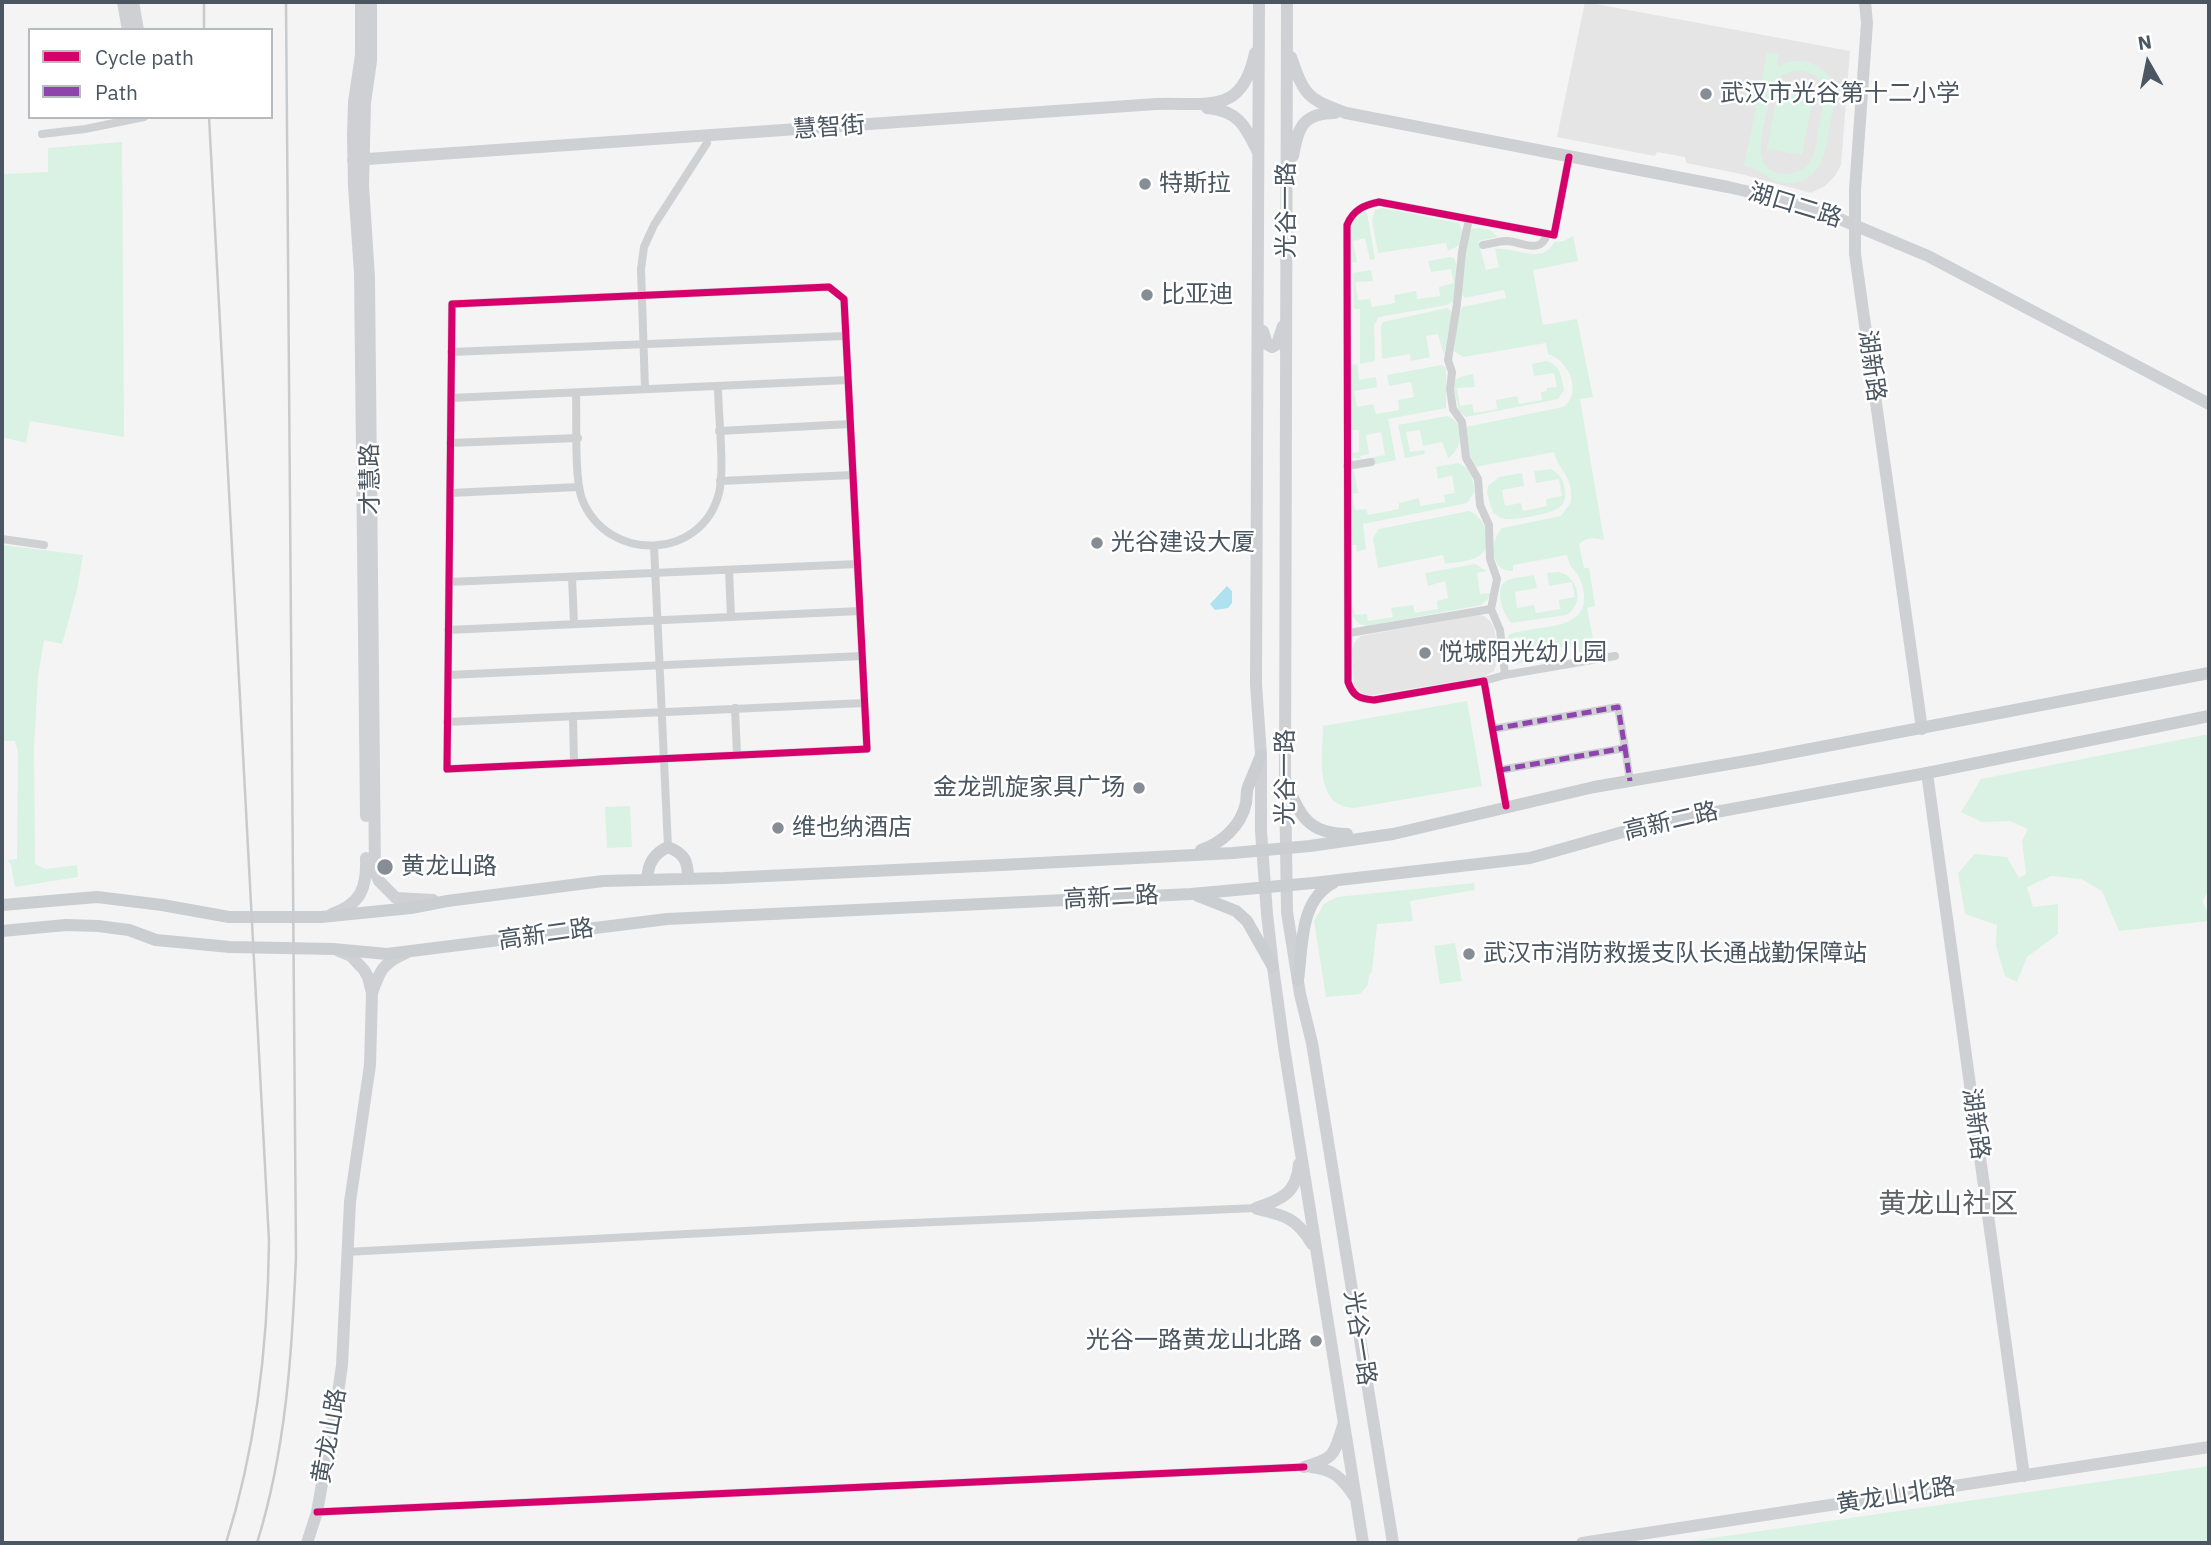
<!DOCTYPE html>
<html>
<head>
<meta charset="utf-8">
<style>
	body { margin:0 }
	#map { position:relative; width:2211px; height:1545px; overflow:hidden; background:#f4f4f4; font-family:"IBM Plex Sans",sans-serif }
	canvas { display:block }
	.frame { position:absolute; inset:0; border:4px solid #4a5661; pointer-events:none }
	.legend { position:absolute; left:28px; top:28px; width:245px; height:91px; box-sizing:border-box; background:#fff; border:2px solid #b7bbc0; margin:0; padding:9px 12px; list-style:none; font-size:21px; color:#4a5661 }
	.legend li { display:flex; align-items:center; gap:14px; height:35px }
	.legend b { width:35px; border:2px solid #b7bbc0 }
	.north { position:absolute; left:2113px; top:28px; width:70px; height:70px; -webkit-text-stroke:5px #fff; paint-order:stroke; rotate:351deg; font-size:19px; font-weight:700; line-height:28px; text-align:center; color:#4a5661 }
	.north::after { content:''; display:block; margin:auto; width:24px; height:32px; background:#4a5661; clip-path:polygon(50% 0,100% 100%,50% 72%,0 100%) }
</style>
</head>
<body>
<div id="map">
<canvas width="2211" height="1545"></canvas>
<div class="frame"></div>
<ul class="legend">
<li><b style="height:9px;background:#d6006c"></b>Cycle path</li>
<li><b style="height:9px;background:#8e44ad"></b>Path</li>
</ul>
<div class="north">N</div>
</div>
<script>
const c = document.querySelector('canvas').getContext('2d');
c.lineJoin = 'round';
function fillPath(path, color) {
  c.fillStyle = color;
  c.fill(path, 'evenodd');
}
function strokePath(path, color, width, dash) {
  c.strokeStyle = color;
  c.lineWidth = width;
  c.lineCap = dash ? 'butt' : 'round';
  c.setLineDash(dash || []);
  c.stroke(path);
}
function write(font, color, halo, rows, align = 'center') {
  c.font = font + ' "IBM Plex Sans","Noto Sans SC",sans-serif';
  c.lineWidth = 5;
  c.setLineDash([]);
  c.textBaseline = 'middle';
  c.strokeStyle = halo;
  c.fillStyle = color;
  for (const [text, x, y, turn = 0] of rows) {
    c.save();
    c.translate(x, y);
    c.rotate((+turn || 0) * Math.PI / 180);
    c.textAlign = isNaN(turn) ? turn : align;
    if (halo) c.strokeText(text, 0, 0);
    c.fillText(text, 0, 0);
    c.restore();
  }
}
const education = new Path2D(`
	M 1585,2 L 1850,51 L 1841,165 L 1835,176 L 1825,186 L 1811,193 L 1741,174 L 1686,163 L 1685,157 L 1657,152 L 1655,156 L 1557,137 Z
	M 1478,615 L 1484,616 L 1490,621 L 1494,628 L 1499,656 L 1494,671 L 1483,677 L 1367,696 L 1354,688 L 1352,650 L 1354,643 L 1360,636 Z`);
const green = new Path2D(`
	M 1767,52 L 1779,54 L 1777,67 C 1799,52 1831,65 1835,92 C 1836,103 1832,114 1830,124 C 1826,148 1823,179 1793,183 C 1772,186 1763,169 1744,166 ZM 1793,71 C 1834,68 1823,106 1818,131 C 1816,142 1816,157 1807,166 C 1800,172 1791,175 1782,174 C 1751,169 1762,135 1766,115 C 1769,104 1770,93 1774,83 L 1781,76 Z
	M 1778,89 L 1813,96 L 1802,155 L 1767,149 Z
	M 122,142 L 124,437 L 30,421 L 26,443 L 2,437 L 2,174 L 48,172 L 48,148 Z
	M 1382,208 L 1459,223 L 1463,233 L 1460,245 L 1448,251 L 1446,243 L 1378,253 L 1372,220 L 1375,210 Z
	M 1363,210 L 1367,213 L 1375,259 L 1370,260 L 1365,238 L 1353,241 L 1357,262 L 1352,263 C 1351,241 1344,224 1363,210 Z
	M 1479,228 L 1490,230 L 1498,237 L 1478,241 L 1486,270 L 1499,267 L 1495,249 C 1515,246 1543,266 1554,242 L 1564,241 L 1573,236 L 1578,261 L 1533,270 L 1543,325 L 1577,319 L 1593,397 L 1580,399 L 1604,540 C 1593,538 1588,536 1579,544 L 1584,568 L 1589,568 L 1595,606 L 1587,608 L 1596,654 L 1588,655 L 1587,651 L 1580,652 L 1577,644 L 1534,652 L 1535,660 L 1514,664 L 1509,657 L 1522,654 L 1519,637 L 1506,639 L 1510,634 C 1540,624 1596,633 1582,584 C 1578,571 1570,570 1567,555 L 1513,565 L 1513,571 C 1490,573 1489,541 1502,528 L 1561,516 L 1571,502 C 1573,474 1560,474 1554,452 L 1475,467 L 1470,458 L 1466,427 L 1563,407 C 1583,393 1569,360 1548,354 L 1546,343 L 1463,357 L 1454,351 L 1459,313 L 1462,307 L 1506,298 L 1504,290 L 1465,298 L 1461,294 L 1464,252 L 1471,229 Z
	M 1450,257 L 1454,258 L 1457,267 L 1454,301 L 1447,305 L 1379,317 L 1374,325 L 1375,361 L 1360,364 L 1360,309 L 1354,309 L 1353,273 L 1371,270 L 1373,281 L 1355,282 L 1358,300 L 1370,299 L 1372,307 L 1395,303 L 1394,295 L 1416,291 L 1417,299 L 1440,296 L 1439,287 L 1454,283 L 1451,269 L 1431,272 L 1428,261 Z
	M 1447,308 L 1452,312 L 1444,355 L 1438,334 L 1426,336 L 1430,357 L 1411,361 L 1410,354 L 1382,359 L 1381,326 L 1383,322 Z
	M 1546,361 C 1561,365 1561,376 1564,390 L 1558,399 L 1466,417 L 1459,411 L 1454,389 L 1455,380 L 1460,377 L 1473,374 L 1475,387 L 1457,388 L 1460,406 L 1472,404 L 1474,413 L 1497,409 L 1496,400 L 1517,396 L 1519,404 L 1542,400 L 1541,392 L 1547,391 L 1547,388 L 1557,387 L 1554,373 L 1534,376 L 1532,364 Z
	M 1357,364 L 1359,380 L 1376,377 L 1377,387 L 1354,391 L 1357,407 L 1373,404 L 1376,414 L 1399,410 L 1398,400 L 1414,397 L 1411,382 L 1389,386 L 1387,375 L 1442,365 L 1446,368 L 1446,408 L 1388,419 L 1396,460 L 1372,465 L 1370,458 L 1385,455 L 1381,432 L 1366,435 L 1369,454 L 1360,456 L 1361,459 L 1352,457 L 1351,453 L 1359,452 L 1359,430 L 1351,430 L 1350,365 Z
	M 1447,416 C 1466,421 1463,450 1448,458 L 1442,442 L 1423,446 L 1420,430 L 1406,432 L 1410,452 L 1424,450 L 1425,454 L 1405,458 L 1398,425 Z
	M 1458,463 C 1471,468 1472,477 1475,491 L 1467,503 L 1363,524 L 1366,549 L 1357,552 L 1356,545 L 1352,545 L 1351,471 L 1354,471 L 1358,493 L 1352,494 L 1355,510 L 1366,509 L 1368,515 L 1399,509 L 1399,503 L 1419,498 L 1420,506 L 1445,502 L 1444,495 L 1455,493 L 1452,475 L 1438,479 L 1436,467 Z
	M 1551,469 C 1559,474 1562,477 1564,486 C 1565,491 1566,497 1564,502 C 1559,514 1520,519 1508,519 C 1502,519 1498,516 1493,513 L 1487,493 L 1488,486 L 1499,477 L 1522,473 L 1524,486 L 1502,490 L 1505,506 L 1521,503 L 1523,511 L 1547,506 L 1546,499 L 1562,496 L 1559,479 L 1536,483 L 1534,471 Z
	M 1469,511 C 1485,516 1496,546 1479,556 C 1469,562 1455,562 1445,564 L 1443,555 L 1378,568 L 1373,538 L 1379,529 Z
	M 2,545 L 83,555 L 77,590 L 62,644 L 44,640 L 38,676 L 34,746 L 35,864 L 46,869 L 77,865 L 78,877 L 15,887 L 11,865 L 7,860 L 17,859 L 18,752 L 15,741 L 2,741 Z
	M 1475,564 L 1487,571 L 1477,573 L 1480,594 L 1491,593 L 1488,599 L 1481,605 L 1368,626 L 1359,624 L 1352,616 L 1351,597 L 1355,615 L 1367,614 L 1368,621 L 1393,617 L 1391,608 L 1413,605 L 1415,613 L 1438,609 L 1437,601 L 1448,598 L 1445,581 L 1428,586 L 1425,573 Z
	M 1559,572 C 1579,577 1585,605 1566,615 L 1511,623 C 1504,615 1493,589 1506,581 C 1513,577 1526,577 1534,575 L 1537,588 L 1515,592 L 1517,608 L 1534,605 L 1536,613 L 1560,609 L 1559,600 L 1575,597 L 1572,582 L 1549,586 L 1547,573 Z
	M 1480,645 L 1483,660 L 1455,665 L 1453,650 Z
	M 1467,701 L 1482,786 L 1354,808 C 1313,806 1323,755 1323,726 Z
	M 2209,734 L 2209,890 L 2202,901 L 2209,914 L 2209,921 L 2119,931 L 2102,891 L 2081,879 L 2051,876 L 2027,887 L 2033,907 L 2058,904 L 2058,934 L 2027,957 L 2017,982 L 2005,976 L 1996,946 L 1997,925 L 1965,914 L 1958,873 L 1975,854 L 2007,857 L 2019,878 L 2026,874 L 2022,841 L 2028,829 L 2010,821 L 1982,822 L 1961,812 L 1981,779 Z
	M 630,806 L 632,847 L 607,848 L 605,807 Z
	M 1474,883 L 1475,890 L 1410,901 L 1413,921 L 1377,924 L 1372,971 L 1369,975 L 1368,985 L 1360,994 L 1326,997 L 1314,921 L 1324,904 L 1337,897 Z
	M 1455,943 L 1462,981 L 1440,984 L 1434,946 Z
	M 2209,1466 L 2209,1543 L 1678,1543 Z`);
const water = new Path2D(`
	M 1227,586 L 1232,591 L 1232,603 L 1228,608 L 1215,610 L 1210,604 Z`);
const street = new Path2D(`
	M 42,134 L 85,129 L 144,117
	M 1469,219 L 1462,252 L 1457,304 L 1448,360 L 1452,372 L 1450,389 L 1453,409 L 1462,422 L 1466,458 L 1478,479 L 1480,505 L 1489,525 L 1490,559 L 1497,579 L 1491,609
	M 1483,245 C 1490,244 1499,241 1507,241 C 1523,242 1541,255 1547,234
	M 829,287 L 844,299 L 867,749 L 447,769 L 452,304 Z
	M 451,352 L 846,336
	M 645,389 L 641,269 L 644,247 L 654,225 L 707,143
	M 576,393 C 577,418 574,477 582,499 C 607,563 702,561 719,493 C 725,468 718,414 718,386
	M 451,398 L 848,380
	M 719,431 L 850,424
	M 450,443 L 578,438
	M 1347,466 L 1371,462
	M 720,481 L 853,475
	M 450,493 L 579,487
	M 2,539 L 44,545
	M 654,546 L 668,847
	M 729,570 L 731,617
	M 572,577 L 574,624
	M 449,582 L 857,564
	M 448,630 L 860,611
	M 1349,633 L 1491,609 L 1500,630 L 1505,675
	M 448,675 L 862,656
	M 1484,681 L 1505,675 L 1615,656
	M 735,708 L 737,755
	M 573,716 L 574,763
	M 447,722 L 864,703
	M 1493,729 L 1618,707 L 1625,748 L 1500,770
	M 1625,748 L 1630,781
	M 1506,806 L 1484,681 L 1374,700 C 1359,699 1353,696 1348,682 L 1347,225 C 1353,210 1364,205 1379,202 L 1554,235 L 1569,157
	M 346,1252 L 820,1227 L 1256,1208
	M 317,1512 L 1304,1467`);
const secondary = new Path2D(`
	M 123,2 L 128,30
	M 133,2 L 138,30
	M 361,2 L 361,55 L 354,102 L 353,136 L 354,186 L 360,273 L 366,816
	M 371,2 L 371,61 L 365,103 L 363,185 L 369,278 L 375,872 L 379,881 L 396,898 L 433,900
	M 1259,2 L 1256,684 L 1261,755 L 1261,831 L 1267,914 L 1273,967 L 1284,1047 L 1363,1543
	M 1287,2 L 1285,779 L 1287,912 L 1300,994 L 1312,1043 L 1393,1543
	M 1865,2 L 1867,23 L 1855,190 L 1855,254 L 1922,729
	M 1291,57 C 1304,95 1307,99 1346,113 L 1728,187 L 1772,197 L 1830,215 L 1928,256 L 2209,404
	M 1207,108 C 1239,111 1245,126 1258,152
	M 1293,156 C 1298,128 1302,113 1335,113
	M 353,160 L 1156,104 C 1208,102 1242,116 1255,53
	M 1263,331 L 1267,344 L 1272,347 L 1277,344 L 1283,326
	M 1927,773 L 2024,1476
	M 332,914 C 361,904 367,888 366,858
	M 372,993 C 380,970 383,963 406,953
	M 1256,1208 C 1281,1200 1297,1193 1299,1164
	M 1257,1209 C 1284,1215 1297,1218 1312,1244
	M 1304,1467 C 1338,1457 1333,1454 1344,1423
	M 1311,1467 C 1333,1469 1342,1478 1354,1496
	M 307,1543 L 317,1512 L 337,1400 L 342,1365 L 350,1202 L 370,1065 L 372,993 L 368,977 L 364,970 L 351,956 L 339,951
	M 1582,1543 L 2209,1447`);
const primary = new Path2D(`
	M 1285,779 C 1299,812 1305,834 1347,834
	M 1201,850 C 1222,843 1241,826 1246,803 C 1247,798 1246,792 1248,787 C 1252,776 1257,766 1261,755
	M 647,880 C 648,864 653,854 668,847 C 685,854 688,861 688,879
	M 1198,896 L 1236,911 L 1247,921 L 1273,967
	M 2,905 L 97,897 L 162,905 L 229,917 L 321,917 L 411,908 L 447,901 L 603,881 L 724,878 L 1001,865 L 1233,853 L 1310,846 L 1393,834 L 1594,787 L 1758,759 L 2209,673
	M 2,931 L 66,925 L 98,926 L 129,930 L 156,940 L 230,947 L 333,949 L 387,954 L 667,919 L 1191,894 L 1313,883 L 1530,858 L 1651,824 L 1927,773 L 2209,716
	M 1298,980 C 1303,946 1299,901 1333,883`);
const rail = new Path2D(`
	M 204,2 L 204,30
	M 209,117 L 269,1241 C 268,1344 257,1445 226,1543
	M 257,1543 C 286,1450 292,1354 296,1257 L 286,2`);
const quiet = new Path2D(`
	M 1493,729 L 1618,707 L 1625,748 L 1500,770
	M 1625,748 L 1630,781`);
const cycleway = new Path2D(`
	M 829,287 L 844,299 L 867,749 L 447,769 L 452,304 Z
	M 1506,806 L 1484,681 L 1374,700 C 1359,699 1353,696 1348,682 L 1347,225 C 1353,210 1364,205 1379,202 L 1554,235 L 1569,157
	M 317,1512 L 1304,1467`);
const markers = [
	[1706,94,7,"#868d94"],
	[1145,184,7,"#868d94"],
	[1147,295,7,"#868d94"],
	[1097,543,7,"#868d94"],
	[1425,653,7,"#868d94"],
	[1139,788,7,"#868d94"],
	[778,828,7,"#868d94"],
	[385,867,9,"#868d94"],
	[1469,954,7,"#868d94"],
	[1316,1341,7,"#868d94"]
];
const poiNames = [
	["武汉市光谷第十二小学",1720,94],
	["特斯拉",1159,184],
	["比亚迪",1161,295],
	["光谷建设大厦",1111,543],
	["悦城阳光幼儿园",1439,653],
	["金龙凯旋家具广场",1125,788,"right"],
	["维也纳酒店",792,828],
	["黄龙山路",401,867],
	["武汉市消防救援支队长通战勤保障站",1483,954],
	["光谷一路黄龙山北路",1302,1341,"right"]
];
const streetNames = [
	["慧智街",829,128,-4],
	["湖口二路",1795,206,17],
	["光谷一路",1287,210,-90],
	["湖新路",1871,366,82],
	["才慧路",371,479,-91],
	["光谷一路",1286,777,-90],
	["高新二路",1671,822,-13],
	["高新二路",1111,898,-3],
	["高新二路",546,935,-8],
	["湖新路",1975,1124,82],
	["光谷一路",1359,1338,81],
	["黄龙山路",330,1436,-80],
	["黄龙山北路",1896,1496,-9]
];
const quarterNames = [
	["黄龙山社区",1948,1205]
];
fillPath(education, '#e6e5e6');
fillPath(green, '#d9f2e3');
fillPath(water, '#aee2f0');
strokePath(street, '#ced0d2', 8);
strokePath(secondary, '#ced0d4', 12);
strokePath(primary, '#caced1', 12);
strokePath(rail, '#c9cacc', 2.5);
strokePath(quiet, '#8e44ad', 5, [10, 5]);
strokePath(cycleway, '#d6006c', 7);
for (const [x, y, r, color] of markers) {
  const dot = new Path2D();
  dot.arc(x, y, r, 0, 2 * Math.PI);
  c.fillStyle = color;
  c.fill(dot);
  strokePath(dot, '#fff', 2.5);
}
write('24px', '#4a5661', '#fff', poiNames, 'left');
write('24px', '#4a5661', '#fff', streetNames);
write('28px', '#5f6368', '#fff', quarterNames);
</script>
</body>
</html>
